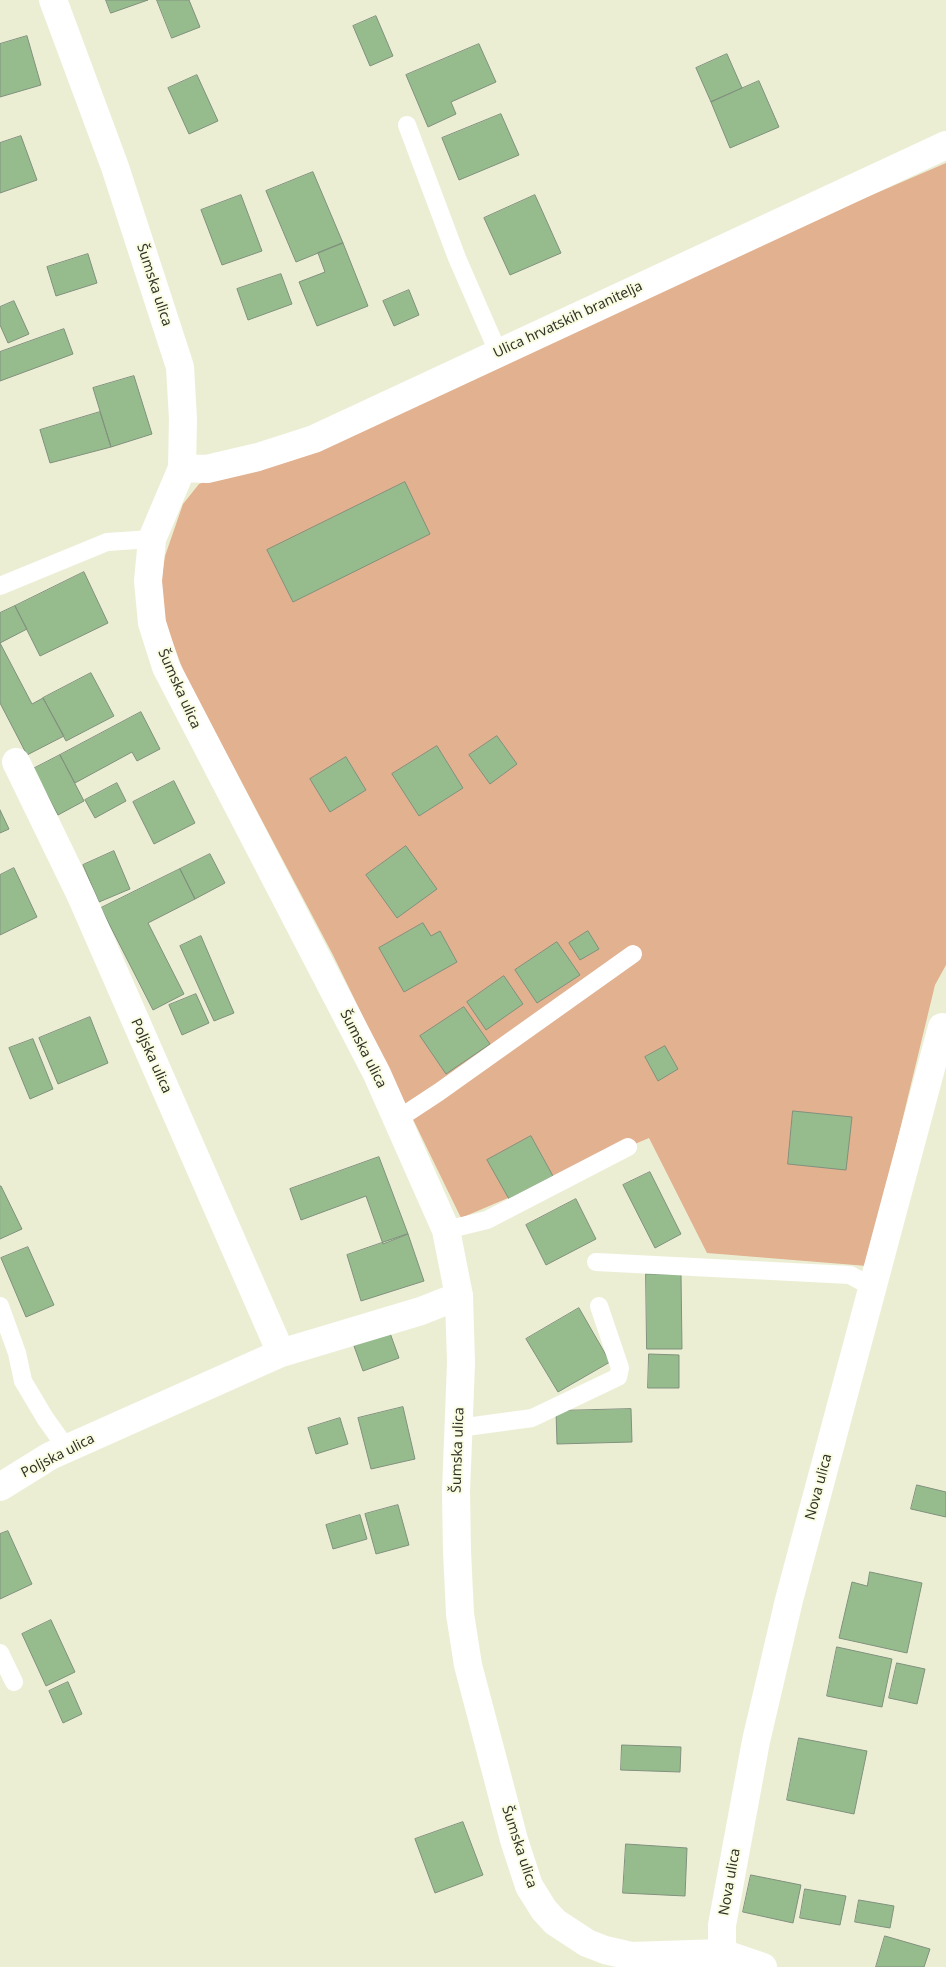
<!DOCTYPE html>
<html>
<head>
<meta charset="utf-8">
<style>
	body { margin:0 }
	canvas { display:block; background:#eceed4 }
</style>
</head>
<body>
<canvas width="946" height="1967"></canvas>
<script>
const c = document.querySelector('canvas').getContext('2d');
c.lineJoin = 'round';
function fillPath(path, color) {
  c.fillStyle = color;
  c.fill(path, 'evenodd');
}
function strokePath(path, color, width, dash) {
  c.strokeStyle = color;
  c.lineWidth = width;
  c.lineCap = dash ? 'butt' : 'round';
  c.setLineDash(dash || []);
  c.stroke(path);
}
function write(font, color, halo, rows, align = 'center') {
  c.font = font + ' "Noto Sans",sans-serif';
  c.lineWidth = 4;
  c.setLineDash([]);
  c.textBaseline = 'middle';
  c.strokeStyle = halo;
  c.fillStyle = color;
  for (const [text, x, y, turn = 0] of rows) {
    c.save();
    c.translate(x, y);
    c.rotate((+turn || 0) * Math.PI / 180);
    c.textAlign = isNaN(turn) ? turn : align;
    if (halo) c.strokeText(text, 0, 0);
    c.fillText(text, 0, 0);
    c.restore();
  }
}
const green = new Path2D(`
	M 946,163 L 946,965 L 935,985 L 867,1266 L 707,1253 L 649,1138 L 461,1218 L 333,955 L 184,673 L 166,624 L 160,590 L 165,556 L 183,504 L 199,484 L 232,471 Z`);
const building = new Path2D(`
	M 106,0 L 148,0 L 111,13 Z
	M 157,0 L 189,0 L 200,27 L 172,38 Z
	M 376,16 L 393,56 L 370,66 L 353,26 Z
	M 27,36 L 41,85 L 0,97 L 0,44 Z
	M 479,44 L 496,82 L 451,102 L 456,114 L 428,127 L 406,75 Z
	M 727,54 L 742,88 L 711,102 L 696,68 Z
	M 197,75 L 218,121 L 189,134 L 168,88 Z
	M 759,81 L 779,127 L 730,148 L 711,102 Z
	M 501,114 L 519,155 L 459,180 L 442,138 Z
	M 21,136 L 37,180 L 0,193 L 0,143 Z
	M 313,172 L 343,243 L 296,262 L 266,191 Z
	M 241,195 L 262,251 L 222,265 L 201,210 Z
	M 535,195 L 561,253 L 510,275 L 484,218 Z
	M 343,243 L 368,306 L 317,326 L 299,282 L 325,272 L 318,253 Z
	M 88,254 L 97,283 L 56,296 L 47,267 Z
	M 281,274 L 292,304 L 248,320 L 237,289 Z
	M 409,290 L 419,315 L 394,326 L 383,301 Z
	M 14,301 L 29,334 L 8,343 L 0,325 L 0,307 Z
	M 64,329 L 73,354 L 0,381 L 0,352 Z
	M 134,376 L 152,434 L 111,447 L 93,388 Z
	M 100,412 L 111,447 L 50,463 L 40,430 Z
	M 405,482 L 430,534 L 293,602 L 267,550 Z
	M 84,572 L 108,623 L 40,656 L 15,606 Z
	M 15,606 L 27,629 L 0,643 L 32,704 L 43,698 L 64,736 L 27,755 L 0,703 L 0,613 Z
	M 91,673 L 114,716 L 66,741 L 43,698 Z
	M 141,712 L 160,749 L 137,761 L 132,752 L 75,783 L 60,755 Z
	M 497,736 L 517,764 L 490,784 L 469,755 Z
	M 437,746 L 463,788 L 419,816 L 392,774 Z
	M 60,755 L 84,801 L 58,815 L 33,769 Z
	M 346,757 L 366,790 L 330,812 L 310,779 Z
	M 174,781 L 195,823 L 154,844 L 133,802 Z
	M 117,783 L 126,801 L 95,818 L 85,800 Z
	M 0,810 L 9,829 L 0,833 Z
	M 406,846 L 437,889 L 397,918 L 366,875 Z
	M 114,851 L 130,889 L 99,902 L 83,865 Z
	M 210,854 L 225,883 L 195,899 L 180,869 Z
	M 14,868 L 37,917 L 0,935 L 0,875 Z
	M 180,869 L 195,899 L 148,923 L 184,994 L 153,1010 L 101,908 Z
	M 423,923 L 431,936 L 440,931 L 457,962 L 404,992 L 379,948 Z
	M 588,931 L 599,949 L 580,960 L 569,943 Z
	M 201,936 L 234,1013 L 214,1021 L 180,946 Z
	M 557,942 L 580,975 L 537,1003 L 515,970 Z
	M 504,976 L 523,1004 L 486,1030 L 467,1002 Z
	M 196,994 L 209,1023 L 182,1035 L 169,1005 Z
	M 464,1007 L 490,1044 L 446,1074 L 420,1036 Z
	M 90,1017 L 108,1063 L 58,1084 L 39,1038 Z
	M 33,1039 L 53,1089 L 30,1099 L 9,1048 Z
	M 665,1046 L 678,1069 L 658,1081 L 645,1057 Z
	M 793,1111 L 852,1117 L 846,1170 L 788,1164 Z
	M 531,1136 L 553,1176 L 509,1199 L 487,1160 Z
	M 379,1157 L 408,1234 L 383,1244 L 366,1196 L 301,1220 L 290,1189 Z
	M 650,1172 L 681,1234 L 655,1248 L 623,1185 Z
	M 0,1186 L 1,1186 L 22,1229 L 0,1239 Z
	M 576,1199 L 596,1239 L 546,1265 L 526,1225 Z
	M 408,1234 L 424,1281 L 361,1301 L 347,1255 Z
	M 28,1247 L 54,1305 L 26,1317 L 1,1258 Z
	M 646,1274 L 681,1274 L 682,1349 L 647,1349 Z
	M 579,1308 L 610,1362 L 558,1392 L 526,1339 Z
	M 390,1333 L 399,1358 L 363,1371 L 354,1346 Z
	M 649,1354 L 679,1355 L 679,1388 L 648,1388 Z
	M 403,1407 L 415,1459 L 371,1469 L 358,1418 Z
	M 631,1409 L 632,1442 L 557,1444 L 556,1411 Z
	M 340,1418 L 348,1444 L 316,1454 L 308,1428 Z
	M 917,1485 L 946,1492 L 946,1517 L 911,1509 Z
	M 398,1505 L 409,1545 L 376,1554 L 365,1514 Z
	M 360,1515 L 367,1539 L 333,1549 L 326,1525 Z
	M 8,1531 L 32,1584 L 0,1599 L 0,1534 Z
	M 870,1572 L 922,1583 L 907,1653 L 839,1638 L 852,1582 L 867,1586 Z
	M 51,1620 L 75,1672 L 46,1686 L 22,1634 Z
	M 837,1647 L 892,1659 L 882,1707 L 827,1696 Z
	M 897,1663 L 925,1669 L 917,1704 L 889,1698 Z
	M 68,1682 L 82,1714 L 63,1723 L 49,1691 Z
	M 799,1738 L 867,1751 L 854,1814 L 787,1800 Z
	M 622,1745 L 681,1747 L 680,1772 L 621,1770 Z
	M 463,1822 L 483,1875 L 435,1893 L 415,1839 Z
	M 626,1844 L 687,1848 L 685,1896 L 623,1893 Z
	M 751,1875 L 801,1885 L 793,1923 L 743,1912 Z
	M 805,1889 L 846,1896 L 840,1925 L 800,1918 Z
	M 859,1900 L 894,1906 L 890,1928 L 855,1922 Z
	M 885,1936 L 930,1949 L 924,1967 L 876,1967 Z`);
const service = new Path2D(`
	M 407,125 L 457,258 L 498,352
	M 0,586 L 107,542 L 152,539
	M 398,1119 L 439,1092 L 633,954
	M 446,1230 L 487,1220 L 628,1147
	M 596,1262 L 850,1275 L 872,1287
	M 0,1306 L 17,1353 L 23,1381 L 45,1418 L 67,1449
	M 459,1428 L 532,1418 L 618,1377 L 620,1368 L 599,1306
	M 0,1653 L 14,1682`);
const minor = new Path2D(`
	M 53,0 L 115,167 L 180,367 L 183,419 L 182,468 L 207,469 L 258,457 L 314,439 L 946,145
	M 16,762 L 81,896 L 281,1353
	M 0,1487 L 50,1456 L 281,1353 L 421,1311 L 459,1296
	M 722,1953 L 722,1925 L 756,1741 L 789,1600 L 942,1027`);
const tertiary = new Path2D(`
	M 182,468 L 152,539 L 148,581 L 152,623 L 166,667 L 377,1074 L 446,1230 L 459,1296 L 461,1363 L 456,1492 L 457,1551 L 460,1614 L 468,1665 L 514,1840 L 529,1886 L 544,1910 L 555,1922 L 587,1943 L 605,1950 L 631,1956 L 722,1953 L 763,1967`);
const streetNames = [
	["Šumska ulica",154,285,72],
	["Ulica hrvatskih branitelja",568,320,-25],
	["Šumska ulica",179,689,66],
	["Šumska ulica",363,1049,63],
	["Poljska ulica",151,1056,66],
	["Šumska ulica",458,1450,-88],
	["Poljska ulica",58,1456,-27],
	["Nova ulica",819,1487,-75],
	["Šumska ulica",519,1847,72],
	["Nova ulica",730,1882,-80]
];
fillPath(green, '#e1b190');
fillPath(building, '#96bc8e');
strokePath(building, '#80917d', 1);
strokePath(service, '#fff', 18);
strokePath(minor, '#fff', 28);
strokePath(tertiary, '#fff', 28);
write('14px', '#313228', '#f9fce1', streetNames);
</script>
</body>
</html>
